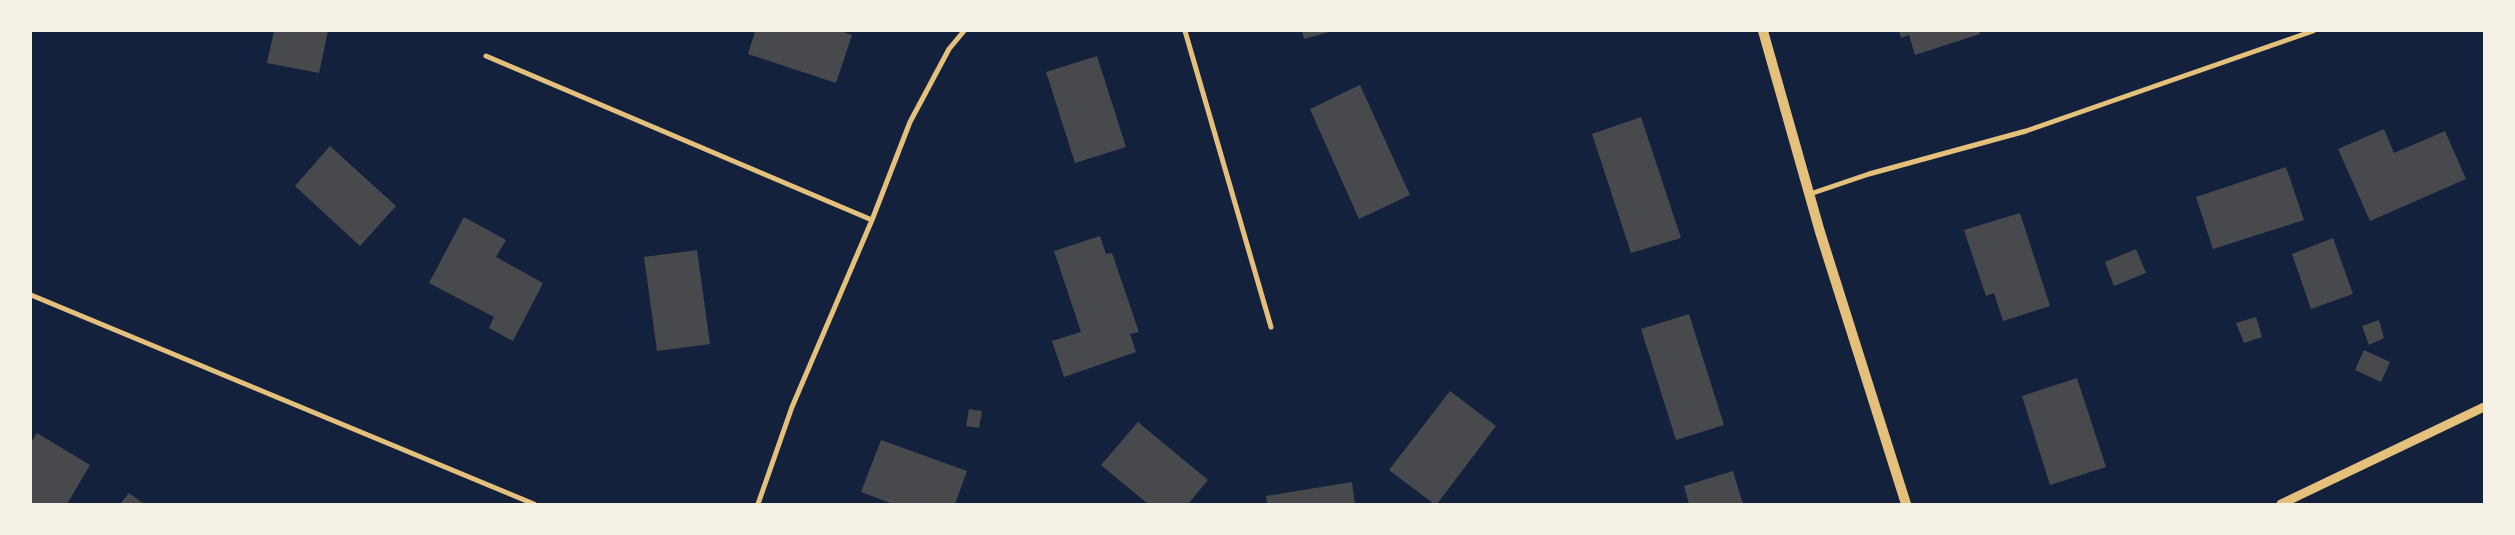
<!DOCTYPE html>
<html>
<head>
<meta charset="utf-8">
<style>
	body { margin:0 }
	#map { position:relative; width:2515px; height:535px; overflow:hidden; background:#14213d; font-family:Commissioner,sans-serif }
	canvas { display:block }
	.frame { position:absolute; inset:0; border:32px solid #f6f1e7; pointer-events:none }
</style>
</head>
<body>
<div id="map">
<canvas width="2515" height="535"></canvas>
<div class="frame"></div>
</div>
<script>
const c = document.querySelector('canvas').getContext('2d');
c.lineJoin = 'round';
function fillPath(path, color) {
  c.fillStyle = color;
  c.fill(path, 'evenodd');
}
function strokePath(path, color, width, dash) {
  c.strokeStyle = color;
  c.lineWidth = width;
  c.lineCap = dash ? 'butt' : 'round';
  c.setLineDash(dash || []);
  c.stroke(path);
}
const building = new Path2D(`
	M 274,31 L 328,31 L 319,73 L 267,63 Z
	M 755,31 L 841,31 L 852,35 L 836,83 L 748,54 Z
	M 1302,31 L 1329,31 L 1329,32 L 1304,39 Z
	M 1899,31 L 1979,31 L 1980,34 L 1915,55 L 1909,35 L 1901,38 Z
	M 1097,56 L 1126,147 L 1075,163 L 1046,72 Z
	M 1360,85 L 1410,195 L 1359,219 L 1310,109 Z
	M 1641,117 L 1681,238 L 1631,253 L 1592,134 Z
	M 2384,129 L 2394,153 L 2445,131 L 2466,179 L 2370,221 L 2338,149 Z
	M 330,146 L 396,206 L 360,246 L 295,186 Z
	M 2286,167 L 2304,220 L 2213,249 L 2196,197 Z
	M 2020,213 L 2050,306 L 2003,321 L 1994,293 L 1986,296 L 1964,230 Z
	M 464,217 L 506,240 L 496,257 L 543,283 L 513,341 L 489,328 L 494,317 L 429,283 Z
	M 1100,236 L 1106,254 L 1112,253 L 1139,332 L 1130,334 L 1136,352 L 1064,377 L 1052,341 L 1081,332 L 1054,251 Z
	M 2333,238 L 2353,294 L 2311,309 L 2292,254 Z
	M 2136,249 L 2146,273 L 2114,286 L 2105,262 Z
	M 697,250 L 710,344 L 657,351 L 644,257 Z
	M 1689,314 L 1724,425 L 1676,440 L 1641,329 Z
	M 2256,317 L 2262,337 L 2244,343 L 2236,323 Z
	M 2379,320 L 2384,338 L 2369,345 L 2362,326 Z
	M 2364,350 L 2390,362 L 2381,382 L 2355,370 Z
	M 2077,378 L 2106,467 L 2050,485 L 2022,396 Z
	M 1450,391 L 1496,426 L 1437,504 L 1434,504 L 1389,470 Z
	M 969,409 L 982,411 L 979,428 L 966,426 Z
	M 1138,422 L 1208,480 L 1188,504 L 1148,504 L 1101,465 Z
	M 37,433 L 90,465 L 67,504 L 31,504 L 31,442 Z
	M 881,440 L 967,471 L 955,504 L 893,504 L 861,492 Z
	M 1733,471 L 1743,504 L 1689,504 L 1684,486 Z
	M 1352,482 L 1355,504 L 1267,504 L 1266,496 Z
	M 129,493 L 144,504 L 120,504 Z`);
const minor = new Path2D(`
	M 1185,31 L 1271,327
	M 486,56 L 872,220
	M 1810,194 L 1869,174 L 2026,131 L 2313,31
	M 31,295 L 534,504
	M 758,504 L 792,407 L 872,220 L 910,122 L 949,49 L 964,31`);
const tertiary = new Path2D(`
	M 2281,504 L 2484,407`);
const secondary = new Path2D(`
	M 1763,31 L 1820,232 L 1906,504`);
fillPath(building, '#48494c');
strokePath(minor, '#e5c07b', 5);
strokePath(tertiary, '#e5c07b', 9);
strokePath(secondary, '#e5c07b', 10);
</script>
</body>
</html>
